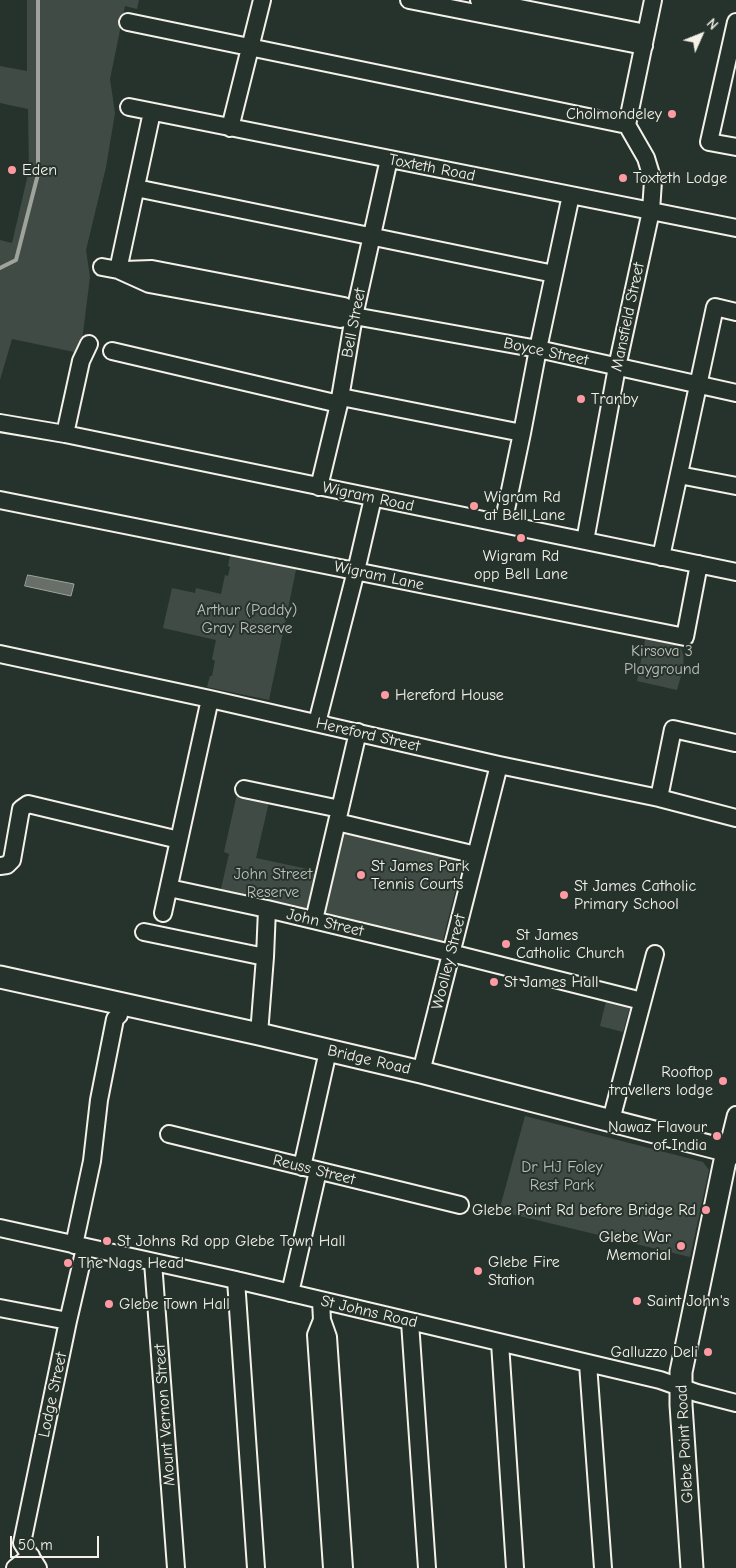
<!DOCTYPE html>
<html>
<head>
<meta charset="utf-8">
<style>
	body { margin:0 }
	#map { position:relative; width:736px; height:1568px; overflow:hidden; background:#26332d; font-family:"Comic Neue",sans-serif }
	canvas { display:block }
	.north { position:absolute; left:676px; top:10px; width:50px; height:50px; -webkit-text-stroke:4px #26332d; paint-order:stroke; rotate:46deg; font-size:14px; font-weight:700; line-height:20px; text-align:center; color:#f4f1e8 }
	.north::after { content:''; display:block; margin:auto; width:18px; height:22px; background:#f4f1e8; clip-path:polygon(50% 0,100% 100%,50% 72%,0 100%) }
	.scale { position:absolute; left:10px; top:1536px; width:89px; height:22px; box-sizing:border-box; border:2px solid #f4f1e8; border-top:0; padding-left:6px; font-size:15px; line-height:18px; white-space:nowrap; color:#f4f1e8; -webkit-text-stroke:4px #26332d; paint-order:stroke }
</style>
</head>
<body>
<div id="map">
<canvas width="736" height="1568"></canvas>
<div class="north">N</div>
<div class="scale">50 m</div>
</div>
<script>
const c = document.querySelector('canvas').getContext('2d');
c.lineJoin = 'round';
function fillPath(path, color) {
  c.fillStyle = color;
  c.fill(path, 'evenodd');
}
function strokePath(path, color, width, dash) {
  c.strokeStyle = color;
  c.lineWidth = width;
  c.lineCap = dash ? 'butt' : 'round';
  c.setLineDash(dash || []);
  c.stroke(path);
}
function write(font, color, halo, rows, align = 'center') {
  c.font = font + ' "Comic Neue",sans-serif';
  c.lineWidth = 4;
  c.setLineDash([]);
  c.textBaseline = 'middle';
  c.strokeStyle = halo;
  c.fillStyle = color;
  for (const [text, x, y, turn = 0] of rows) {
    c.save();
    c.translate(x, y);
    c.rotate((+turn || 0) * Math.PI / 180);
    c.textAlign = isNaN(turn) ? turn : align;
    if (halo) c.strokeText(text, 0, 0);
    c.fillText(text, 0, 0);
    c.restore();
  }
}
const green = new Path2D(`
	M 27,0 L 139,0 L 137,9 L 125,6 L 110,79 L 115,113 L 106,167 L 86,250 L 90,277 L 82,341 L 79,353 L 12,339 L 0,380 L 0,240 L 12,243 L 29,170 L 28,109 L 0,103 L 0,66 L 27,71 Z
	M 231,551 L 297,565 L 269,700 L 207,687 L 210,676 L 212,676 L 215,661 L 212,659 L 216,640 L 163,628 L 172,588 L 195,593 L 196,588 L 221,594 L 225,575 L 228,576 L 230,567 L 228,566 Z
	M 646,635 C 655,637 667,637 674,641 C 691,652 681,675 677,690 L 637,681 Z
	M 237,794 L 269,802 L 256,858 L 317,871 L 306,909 L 303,911 L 220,893 L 229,854 L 224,852 Z
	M 341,828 L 464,857 L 441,947 L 323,914 Z
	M 607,997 L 626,1002 L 630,1007 L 623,1032 L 600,1026 Z
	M 525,1116 L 703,1162 L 709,1170 L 690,1257 L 499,1211 Z`);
const water = new Path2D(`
	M 28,575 L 74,584 L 71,596 L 25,586 Z`);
const stream = new Path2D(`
	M 0,268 L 16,260 L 38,174 L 38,0`);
const minor = new Path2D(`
	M 409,0 L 644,46
	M 479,0 L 646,33
	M 128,22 L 627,125
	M 736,22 L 709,142 L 736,147
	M 129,107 L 736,228
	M 230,128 L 262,0
	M 136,188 L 554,274
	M 102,267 L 118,270 L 149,284 L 340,319 L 354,316 L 538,349 L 736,393
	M 118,270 L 152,112
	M 124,270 L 152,269 L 344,306 L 354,316
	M 112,351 L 339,404
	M 341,397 L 522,433
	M 0,423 L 65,434 L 736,572
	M 65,434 L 81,361 L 89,344
	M 679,475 L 736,486
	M 319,487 L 339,404 L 354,316 L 389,159
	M 0,500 L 685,637 L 699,564
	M 503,524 L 522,433 L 538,349 L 571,195
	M 585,541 L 617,367 L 651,211 L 653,181 L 646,158 L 627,125 L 653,0
	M 661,557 L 715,307 L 736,312
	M 0,654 L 210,699 L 499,765 L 659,798 L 736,818
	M 317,723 L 356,571 L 373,498
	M 244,789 L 340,809
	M 659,798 L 673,729 L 735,743
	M 337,822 L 476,855
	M 0,866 L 7,865 L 12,860 L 21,809 L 28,804 L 179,840
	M 169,888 L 267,909 L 451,953 L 642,1001
	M 163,913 L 210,699
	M 314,920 L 358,732
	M 144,932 L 265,957
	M 259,1034 L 265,957 L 267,909
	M 421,1072 L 499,765
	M 611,1120 L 655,954
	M 169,1134 L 460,1205
	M 727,1151 L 736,1115
	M 302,1167 L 328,1051
	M 0,1228 L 236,1280 L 660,1380 L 697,1393 L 736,1403
	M 74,1245 L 92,1161 L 99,1100 L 115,1019 L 119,1015 L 121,1003
	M 153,1262 L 176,1568
	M 236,1280 L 256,1568
	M 290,1293 L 318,1171
	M 321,1301 L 322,1320 L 328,1337 L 344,1568
	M 0,1308 L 68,1321
	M 322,1320 L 316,1335 L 332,1568
	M 410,1322 L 427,1568
	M 500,1343 L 515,1568
	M 588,1364 L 603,1568
	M 15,1568 L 31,1556
	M 38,1568 L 22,1543 L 68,1321 L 85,1248`);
const major = new Path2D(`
	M 0,977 L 259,1034 L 421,1072 L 736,1153
	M 692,1568 L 681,1405 L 681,1372 L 727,1151`);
const markers = [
	[672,114,5,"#ff9aa2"],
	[12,170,5,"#ff9aa2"],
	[623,178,5,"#ff9aa2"],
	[581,399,5,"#ff9aa2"],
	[474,506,5,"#ff9aa2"],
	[521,538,5,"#ff9aa2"],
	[385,695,5,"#ff9aa2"],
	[361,875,5,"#ff9aa2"],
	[564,895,5,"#ff9aa2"],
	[506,944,5,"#ff9aa2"],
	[494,982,5,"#ff9aa2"],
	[723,1081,5,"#ff9aa2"],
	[717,1136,5,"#ff9aa2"],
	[706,1210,5,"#ff9aa2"],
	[107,1241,5,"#ff9aa2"],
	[681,1246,5,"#ff9aa2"],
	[68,1263,5,"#ff9aa2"],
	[478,1271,5,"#ff9aa2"],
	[637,1301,5,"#ff9aa2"],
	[109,1304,5,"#ff9aa2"],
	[708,1352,5,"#ff9aa2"]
];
const poiNames = [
	["Cholmondeley",662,114,"right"],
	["Eden",22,170],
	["Toxteth Lodge",633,178],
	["Tranby",591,399],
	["Wigram Rd",484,497],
	["at Bell Lane",484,515],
	["Wigram Rd",521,556,"center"],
	["opp Bell Lane",521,574,"center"],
	["Hereford House",395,695],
	["St James Park",371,866],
	["Tennis Courts",371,884],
	["St James Catholic",574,886],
	["Primary School",574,904],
	["St James",516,935],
	["Catholic Church",516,953],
	["St James Hall",504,982],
	["Rooftop",713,1072,"right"],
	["travellers lodge",713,1090,"right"],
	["Nawaz Flavour",707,1127,"right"],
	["of India",707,1145,"right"],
	["Glebe Point Rd before Bridge Rd",696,1210,"right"],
	["Glebe War",671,1237,"right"],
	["Memorial",671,1255,"right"],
	["St Johns Rd opp Glebe Town Hall",117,1241],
	["Glebe Fire",488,1262],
	["Station",488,1280],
	["The Nags Head",78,1263],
	["Saint John's",647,1301],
	["Glebe Town Hall",119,1304],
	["Galluzzo Deli",698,1352,"right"]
];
const streetNames = [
	["Toxteth Road",432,168,11],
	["Mansfield Street",628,317,-78],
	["Bell Street",354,323,-79],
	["Boyce Street",546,352,12],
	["Wigram Road",368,497,12],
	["Wigram Lane",379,576,12],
	["Hereford Street",368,735,13],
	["John Street",325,923,13],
	["Woolley Street",449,962,-76],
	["Bridge Road",369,1060,13],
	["Reuss Street",314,1170,14],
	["St Johns Road",369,1312,13],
	["Lodge Street",53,1395,-78],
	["Mount Vernon Street",165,1415,-94],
	["Glebe Point Road",685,1444,-93]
];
const parkNames = [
	["Arthur (Paddy)",247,610],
	["Gray Reserve",247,628],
	["Kirsova 3",662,651],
	["Playground",662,669],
	["John Street",273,874],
	["Reserve",273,892],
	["Dr HJ Foley",562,1167],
	["Rest Park",562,1185]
];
fillPath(green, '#414b45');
fillPath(water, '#676f68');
strokePath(water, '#9fa39b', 1);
strokePath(stream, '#9fa39b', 4);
strokePath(minor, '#f4f1e8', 20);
strokePath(major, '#f4f1e8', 25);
strokePath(minor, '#26332d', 16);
strokePath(major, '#26332d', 21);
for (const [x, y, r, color] of markers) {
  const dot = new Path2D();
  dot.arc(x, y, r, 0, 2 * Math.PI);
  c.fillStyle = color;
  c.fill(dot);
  strokePath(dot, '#26332d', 2);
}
write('16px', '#f4f1e8', '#26332d', poiNames, 'left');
write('16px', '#f4f1e8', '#26332d', streetNames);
write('16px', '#bebfb7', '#26332d', parkNames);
</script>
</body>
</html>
